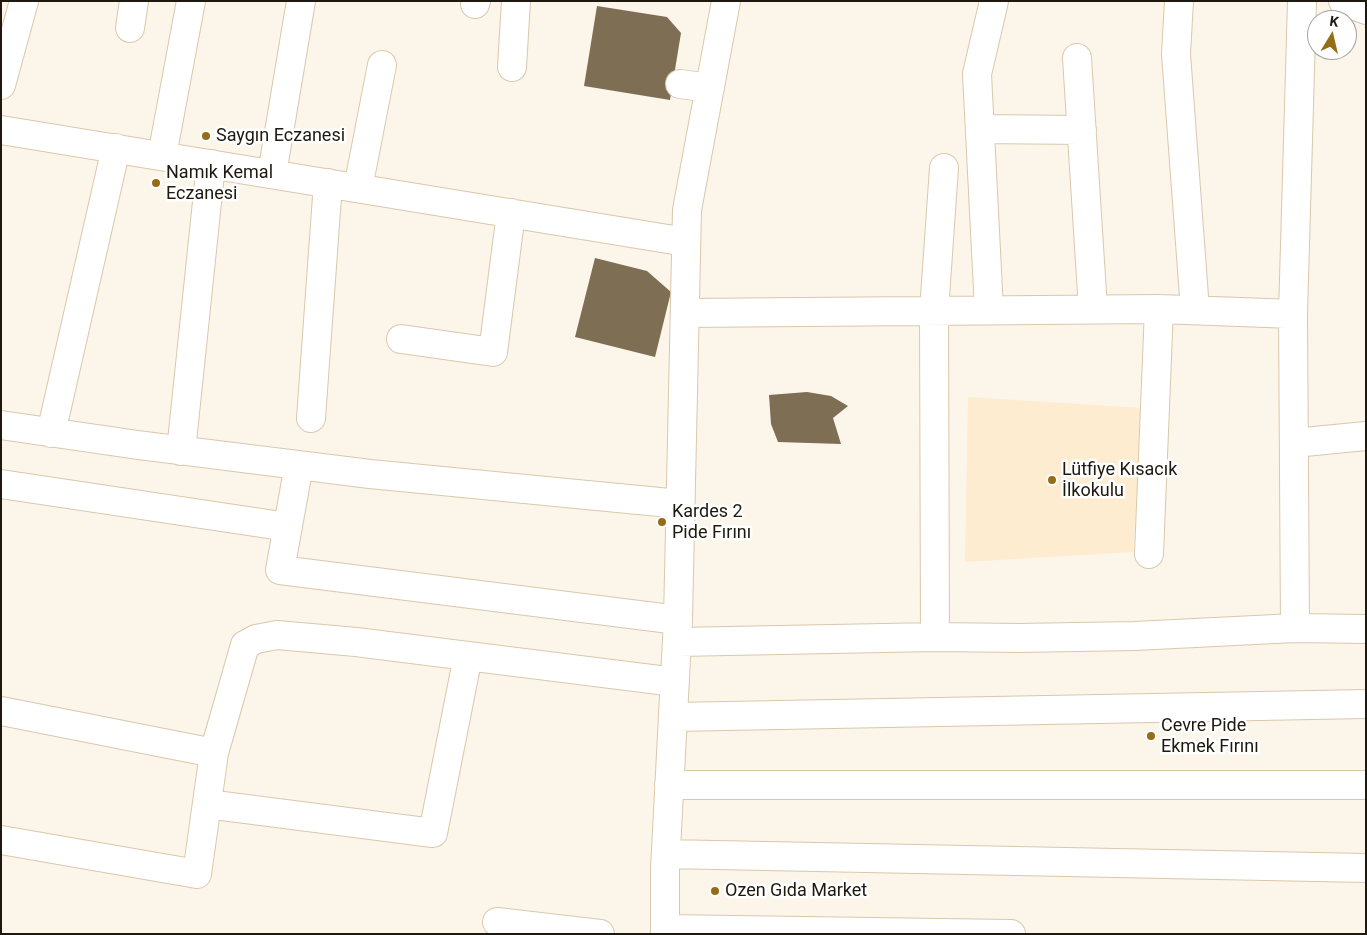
<!DOCTYPE html>
<html>
<head>
<meta charset="utf-8">
<style>
	body { margin:0 }
	#map { position:relative; width:1367px; height:935px; overflow:hidden; background:#fcf5ea; font-family:Roboto,sans-serif }
	canvas { display:block }
	.frame { position:absolute; inset:0; border:2px solid #1e180e; pointer-events:none }
	.north { position:absolute; left:1307px; top:10px; width:50px; height:50px; box-sizing:border-box; background:#fff; border:1px solid #a5a39f; border-radius:50%; rotate:9deg; font-size:14px; font-weight:700; line-height:20px; text-align:center; color:#1e180e }
	.north::after { content:''; display:block; margin:auto; width:18px; height:22px; background:#956d18; clip-path:polygon(50% 0,100% 100%,50% 72%,0 100%) }
</style>
</head>
<body>
<div id="map">
<canvas width="1367" height="935"></canvas>
<div class="frame"></div>
<div class="north">K</div>
</div>
<script>
const c = document.querySelector('canvas').getContext('2d');
c.lineJoin = 'round';
function fillPath(path, color) {
  c.fillStyle = color;
  c.fill(path, 'evenodd');
}
function strokePath(path, color, width, dash) {
  c.strokeStyle = color;
  c.lineWidth = width;
  c.lineCap = dash ? 'butt' : 'round';
  c.setLineDash(dash || []);
  c.stroke(path);
}
function write(font, color, halo, rows, align = 'center') {
  c.font = font + ' Roboto,sans-serif';
  c.lineWidth = 5;
  c.setLineDash([]);
  c.textBaseline = 'middle';
  c.strokeStyle = halo;
  c.fillStyle = color;
  for (const [text, x, y, turn = 0] of rows) {
    c.save();
    c.translate(x, y);
    c.rotate((+turn || 0) * Math.PI / 180);
    c.textAlign = isNaN(turn) ? turn : align;
    if (halo) c.strokeText(text, 0, 0);
    c.fillText(text, 0, 0);
    c.restore();
  }
}
const built = new Path2D(`
	M 968,397 L 1142,408 L 1133,552 L 965,562 Z`);
const building = new Path2D(`
	M 597,6 L 667,17 L 681,33 L 670,100 L 584,86 Z
	M 595,258 L 647,271 L 671,292 L 655,357 L 575,337 Z
	M 807,392 L 831,396 L 848,406 L 833,418 L 841,444 L 778,442 L 771,424 L 769,395 Z`);
const minor = new Path2D(`
	M 1179,1 L 1176,54 L 1195,310
	M 475,4 L 476,1
	M 130,28 L 134,1
	M 1077,58 L 1093,309
	M 512,67 L 516,1
	M 680,84 L 710,88
	M 1,85 L 24,1
	M 980,129 L 1082,130
	M 1,130 L 686,242
	M 162,156 L 191,1
	M 272,174 L 301,1
	M 358,188 L 382,65
	M 989,310 L 977,74 L 994,1
	M 685,313 L 1159,309 L 1293,314
	M 401,339 L 493,352 L 511,213
	M 311,418 L 328,183
	M 1,425 L 138,445 L 370,474 L 680,504
	M 51,433 L 116,148
	M 1294,443 L 1366,436
	M 181,451 L 211,164
	M 299,465 L 280,570 L 678,620
	M 1,484 L 288,527
	M 1149,554 L 1159,309
	M 1295,628 L 1293,314 L 1302,1
	M 935,637 L 934,311 L 944,168
	M 677,642 L 935,637 L 1019,638 L 1135,636 L 1295,628 L 1366,629
	M 1,711 L 214,753
	M 673,717 L 1366,704
	M 669,785 L 1366,785
	M 207,804 L 433,833 L 468,656
	M 1,840 L 197,874 L 214,753 L 245,645 L 256,639 L 277,635 L 356,642 L 675,682
	M 666,854 L 1366,868
	M 497,922 L 600,934
	M 665,929 L 1011,934
	M 665,934 L 665,869 L 678,620 L 687,210 L 726,1`);
const major = new Path2D(`
	M 1343,1 L 1366,10`);
const markers = [
	[206,136,5,"#956d18"],
	[156,183,5,"#956d18"],
	[1052,480,5,"#956d18"],
	[662,522,5,"#956d18"],
	[1151,736,5,"#956d18"],
	[715,891,5,"#956d18"]
];
const poiNames = [
	["Saygın Eczanesi",216,136],
	["Namık Kemal",166,173],
	["Eczanesi",166,194],
	["Lütfiye Kısacık",1062,470],
	["İlkokulu",1062,491],
	["Kardes 2",672,512],
	["Pide Fırını",672,533],
	["Cevre Pide",1161,726],
	["Ekmek Fırını",1161,747],
	["Ozen Gıda Market",725,891]
];
fillPath(built, '#fdeccf');
fillPath(building, '#7d6e54');
strokePath(minor, '#d9c8ab', 30);
strokePath(major, '#d9c8ab', 30);
strokePath(minor, '#fff', 28);
strokePath(major, '#fff', 28);
for (const [x, y, r, color] of markers) {
  const dot = new Path2D();
  dot.arc(x, y, r, 0, 2 * Math.PI);
  c.fillStyle = color;
  c.fill(dot);
  strokePath(dot, '#fff', 2);
}
write('18px', '#1e180e', '#fff', poiNames, 'left');
</script>
</body>
</html>
